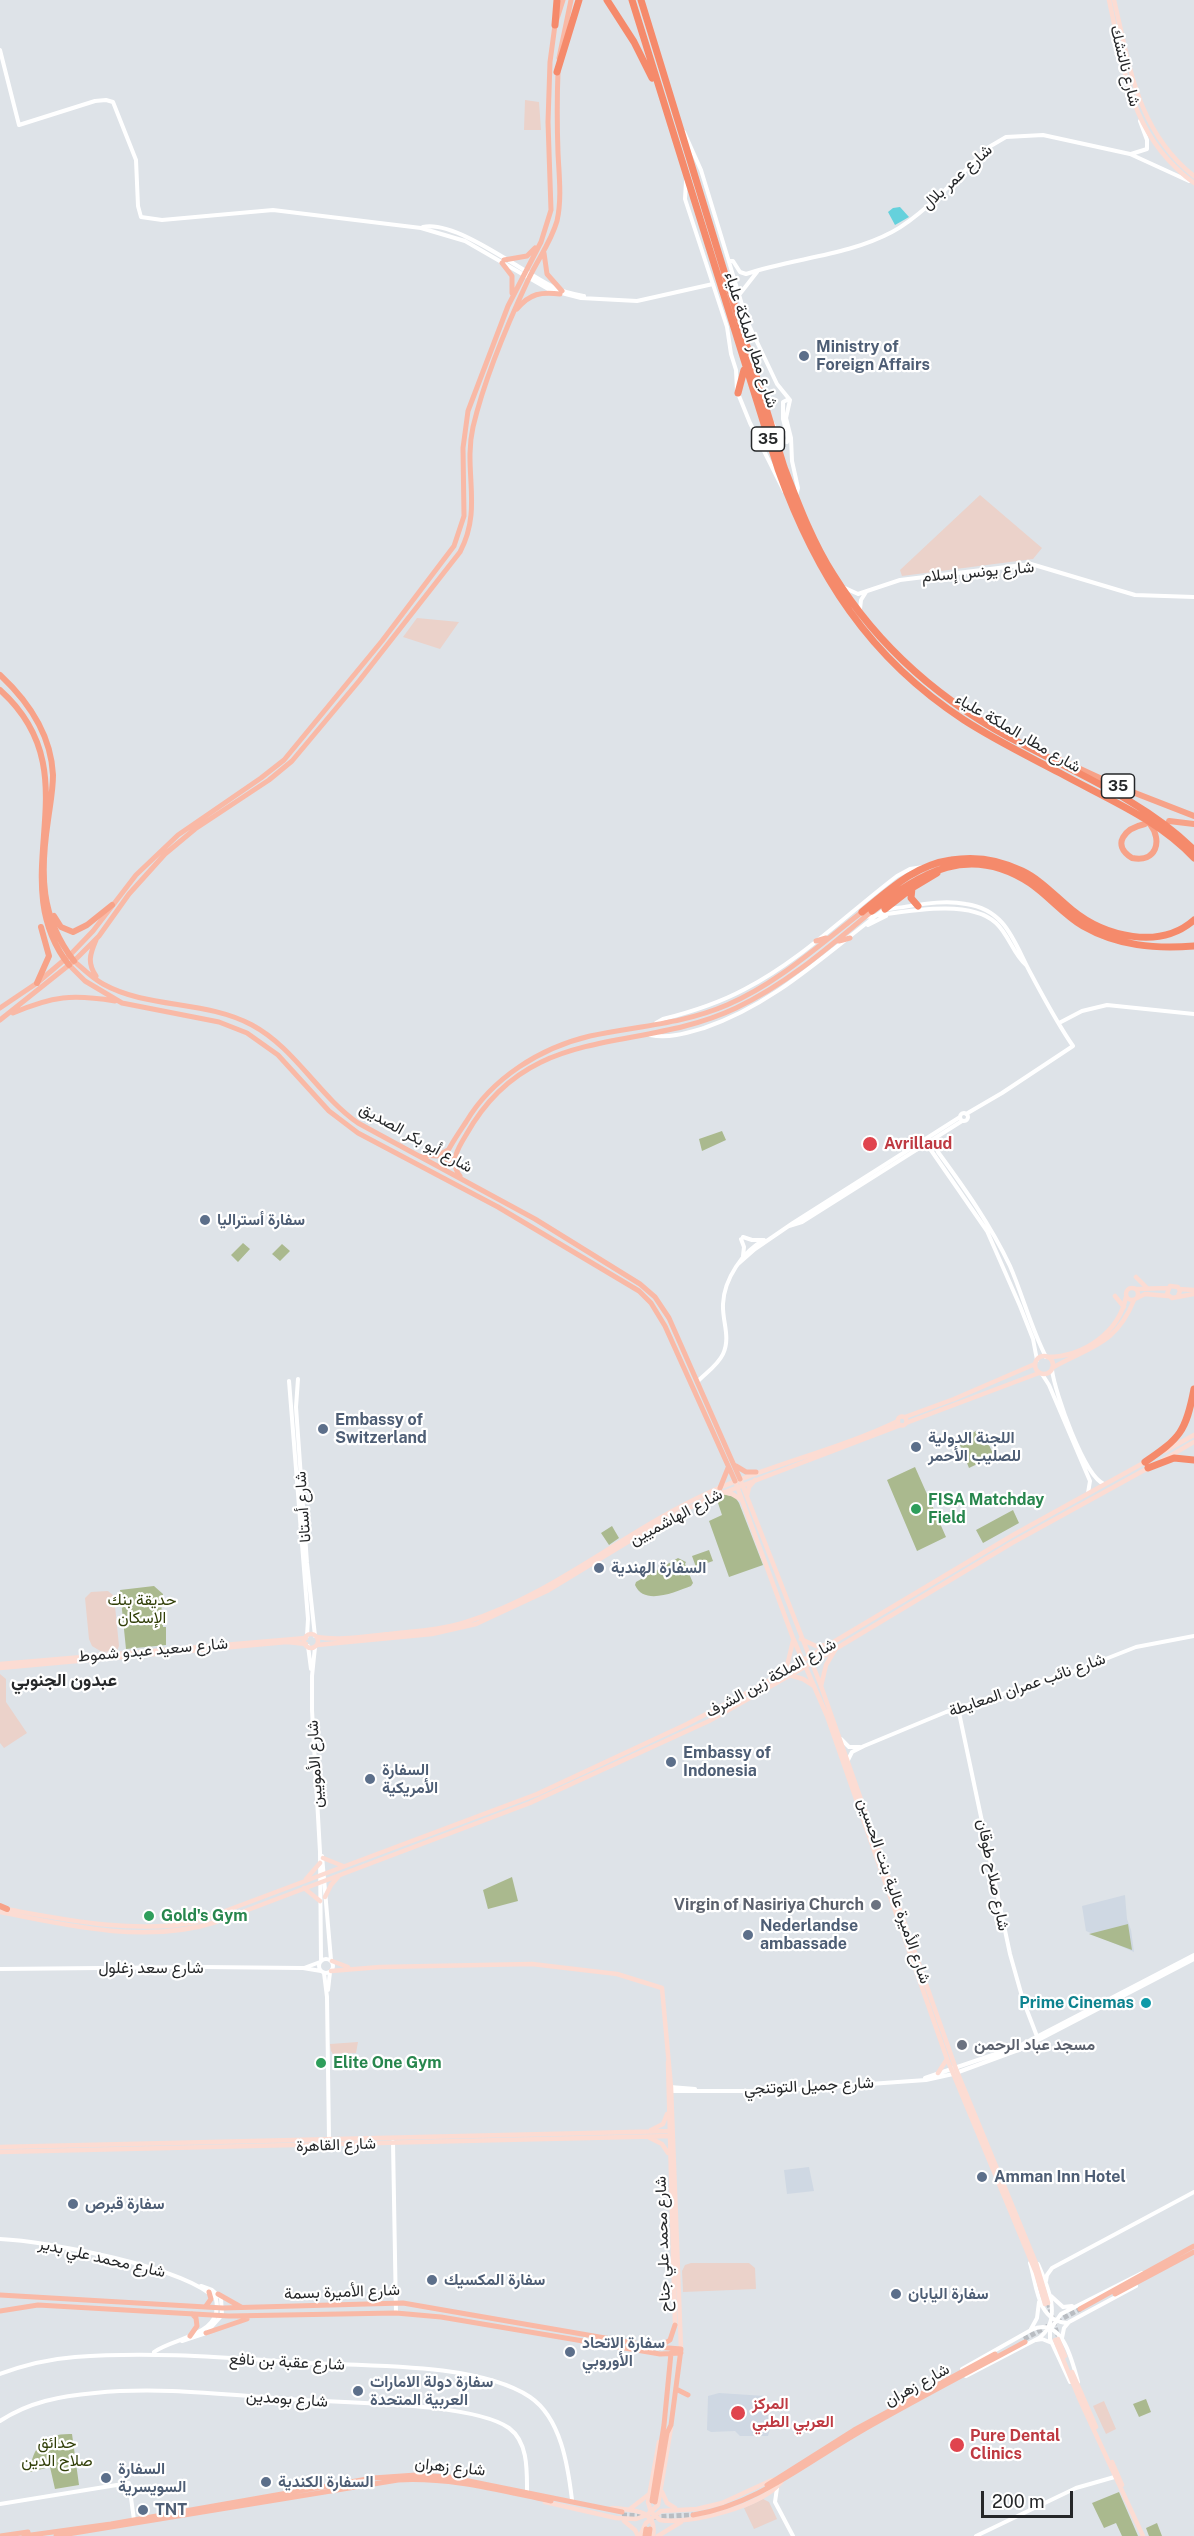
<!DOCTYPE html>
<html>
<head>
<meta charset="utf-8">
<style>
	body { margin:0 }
	#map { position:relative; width:1194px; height:2536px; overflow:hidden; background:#dee3e8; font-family:"Public Sans",sans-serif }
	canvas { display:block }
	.scale { position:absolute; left:981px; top:2491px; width:92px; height:27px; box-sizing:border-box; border:3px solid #252729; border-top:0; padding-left:8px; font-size:18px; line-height:21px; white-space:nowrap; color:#252729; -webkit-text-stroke:4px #fff; paint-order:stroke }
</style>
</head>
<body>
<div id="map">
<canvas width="1194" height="2536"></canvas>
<div class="scale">200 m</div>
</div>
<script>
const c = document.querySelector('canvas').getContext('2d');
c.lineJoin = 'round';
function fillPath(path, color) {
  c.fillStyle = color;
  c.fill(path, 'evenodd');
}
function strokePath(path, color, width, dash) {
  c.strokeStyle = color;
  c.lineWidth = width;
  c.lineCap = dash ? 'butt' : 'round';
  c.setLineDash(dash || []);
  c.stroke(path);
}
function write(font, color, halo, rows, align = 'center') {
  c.font = font + ' "Public Sans",Vazirmatn,sans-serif';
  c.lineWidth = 4.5;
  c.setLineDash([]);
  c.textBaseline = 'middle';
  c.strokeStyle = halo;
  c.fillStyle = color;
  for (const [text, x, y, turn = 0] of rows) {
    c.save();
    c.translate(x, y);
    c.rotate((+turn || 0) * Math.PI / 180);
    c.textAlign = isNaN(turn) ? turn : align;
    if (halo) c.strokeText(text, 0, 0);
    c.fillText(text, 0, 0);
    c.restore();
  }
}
const commercial = new Path2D(`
	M 525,100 L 539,102 L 541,130 L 524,130 Z
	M 980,495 L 1042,548 L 1033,559 L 902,576 L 900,570 Z
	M 417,618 L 459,622 L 440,649 L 403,637 Z
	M 108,1591 L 114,1596 L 119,1646 L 117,1651 L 102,1652 L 92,1646 L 89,1639 L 85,1598 L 91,1592 Z
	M 0,1674 L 6,1679 L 6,1702 L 27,1733 L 4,1748 L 0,1743 Z
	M 358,2042 L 356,2053 L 333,2054 L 331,2051 L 330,2044 Z
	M 691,2263 L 749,2263 L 755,2268 L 756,2289 L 683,2292 L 682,2271 L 685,2265 Z
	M 1104,2401 L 1116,2429 L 1106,2434 L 1093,2406 Z
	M 763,2499 L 769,2502 L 777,2519 L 754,2529 L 744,2508 Z`);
const built = new Path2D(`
	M 1125,1895 L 1127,1919 L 1131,1930 L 1134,1952 L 1086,1931 L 1082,1906 Z
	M 809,2167 L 814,2191 L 787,2194 L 784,2170 Z
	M 719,2393 L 765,2396 L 770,2429 L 768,2436 L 740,2436 L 735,2431 L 711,2432 L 707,2430 L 708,2396 Z`);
const green = new Path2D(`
	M 722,1131 L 726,1140 L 702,1151 L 699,1139 Z
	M 243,1243 L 250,1249 L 238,1262 L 231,1255 Z
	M 282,1244 L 290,1251 L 280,1261 L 272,1254 Z
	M 979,1430 L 984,1434 L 994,1456 L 969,1468 L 958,1440 L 961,1437 Z
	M 915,1467 L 946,1537 L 917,1551 L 887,1480 Z
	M 723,1494 L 735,1497 L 739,1503 L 763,1565 L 729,1577 L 709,1521 L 722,1515 L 716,1497 Z
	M 1013,1510 L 1019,1523 L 983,1543 L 976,1530 Z
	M 612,1526 L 619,1538 L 609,1545 L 601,1533 Z
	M 709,1550 L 713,1561 L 696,1567 L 692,1556 Z
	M 678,1558 L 686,1562 L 685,1564 L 693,1583 L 691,1586 C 675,1592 644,1606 635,1585 L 636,1582 Z
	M 154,1586 L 163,1594 L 163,1601 L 161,1602 L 163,1627 L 166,1627 L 166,1645 L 126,1649 L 120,1590 Z
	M 512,1877 L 518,1901 L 488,1909 L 483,1890 Z
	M 1128,1924 L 1132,1950 L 1089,1934 Z
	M 1146,2399 L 1151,2412 L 1139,2417 L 1133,2404 Z
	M 72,2434 L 79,2485 L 55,2489 L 50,2467 L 30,2472 C 32,2446 46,2433 72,2434 Z
	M 1119,2492 L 1138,2536 L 1122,2536 L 1116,2523 L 1104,2528 L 1092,2503 Z
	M 1157,2523 L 1162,2536 L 1149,2536 L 1146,2528 Z`);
const water = new Path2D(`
	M 900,207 L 909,217 L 895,225 L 888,212 L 893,208 Z`);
const secondaryTunnel = new Path2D(`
	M 1048,2303 L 1058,2336`);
const primaryTunnel = new Path2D(`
	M 1024,2339 L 1080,2309
	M 622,2515 L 644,2516
	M 654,2517 L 693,2515`);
const tertiary = new Path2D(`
	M 0,50 L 19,125 L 95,101 L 106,100 L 113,102 L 136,160 L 138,206 L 141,217 L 162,220 L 273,210 L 421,228 L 465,241 L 550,290 L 581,298 L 637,301 L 713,284
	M 684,132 L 701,170 L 747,321 L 777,384 L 790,400 L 786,418 L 791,438 L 792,461 L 798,488 L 796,496
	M 1131,154 L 1147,149 L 1147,140 L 1140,121
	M 686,181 L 685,199 L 727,327 L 731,354 L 736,370 L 737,391 L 750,423 L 784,491
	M 423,227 C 456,220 521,271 553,287 C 563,292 574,294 584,296
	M 729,261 L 733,261 L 740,272 L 746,274 C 793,258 847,256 892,232 C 924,215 961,173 989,147 L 1006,137 L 1043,135 L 1130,154 L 1189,181
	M 739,295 L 757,272
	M 773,424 L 781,441 L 787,442 L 788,438 L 783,419 L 783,402 L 789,399
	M 845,588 L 858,594 L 900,580 L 1031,564 L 1135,595 L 1194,597
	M 860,609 L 861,600 L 866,592
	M 889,909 C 914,906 941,899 966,904 C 1007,910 1014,943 1031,974 C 1044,998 1057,1023 1073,1046 L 1002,1093 L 966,1114
	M 864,917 C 900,913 968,897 996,923 C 1009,935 1013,954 1026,965
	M 868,925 L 886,916
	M 656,1023 L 663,1019 C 691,1012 719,1003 745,989 C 801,960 847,914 897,876 L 910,869 L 923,867
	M 1059,1023 L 1082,1011 L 1107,1005 L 1194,1014
	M 650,1035 C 668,1039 687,1033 704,1028 C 775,1004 826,953 885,909
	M960 1117a4 4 0 1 1 8 0a4 4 0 1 1-8 0Z
	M 937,1137 L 936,1145 L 938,1152 C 965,1189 990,1224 1010,1266 C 1023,1296 1031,1328 1046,1357
	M 926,1143 L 987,1231 L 1020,1306 L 1033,1339 L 1037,1360
	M 789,1226 L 802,1222 L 962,1121
	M 743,1237 L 752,1240 L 763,1240
	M 741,1239 L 744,1247 L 743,1256
	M 738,1264 L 755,1249 L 793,1223 L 960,1117
	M 1052,1370 C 1055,1393 1084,1476 1104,1484
	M 1042,1374 L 1049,1385 L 1090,1481 L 1088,1493
	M 298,1379 L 296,1407 L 307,1563 L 315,1636
	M 289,1381 L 308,1619 L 307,1636
	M 698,1381 C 706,1373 718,1365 723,1354 C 731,1337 722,1321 723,1304 C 724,1279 743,1251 764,1240
	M 308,1646 L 311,1669
	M 315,1647 L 312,1676 L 312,1710 L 320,1852 L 321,1960
	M 958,1708 L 1010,1954 L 1023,2000 L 1038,2039
	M 841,1739 L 849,1747 L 860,1747
	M 848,1760 L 852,1752 L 864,1746 L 946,1712 L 1075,1671 L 1136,1647 L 1194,1636
	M 322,1856 L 331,1960
	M319 1966a7 7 0 1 1 14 0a7 7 0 1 1-14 0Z
	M 304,1968 L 320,1962
	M 0,1969 L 202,1967 L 303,1968 L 321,1971
	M 324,1973 L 327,1997 L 329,2139
	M 328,1990 L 330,1972
	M 925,2078 L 1019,2046 L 1194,1955
	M 670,2087 L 695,2089
	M 671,2091 L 771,2091 L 926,2080 L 953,2074 L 1021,2049 L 1194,1959
	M 393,2142 L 396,2313
	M 0,2239 C 47,2241 185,2267 216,2299 C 224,2336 174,2337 154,2352
	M 1030,2263 C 1037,2286 1037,2321 1067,2323
	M 1046,2281 L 1047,2275 L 1052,2268 L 1194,2192
	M 1051,2296 L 1063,2307 L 1072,2306
	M 1031,2329 L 1037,2318 L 1039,2302
	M 1062,2338 L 1064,2328 L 1069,2322 L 1136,2286
	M 1036,2340 L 1042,2339 L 1052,2343
	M 182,2341 L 206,2333 L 222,2315 L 221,2298 L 212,2290 L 201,2286
	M 962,2369 L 1031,2330 C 1062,2315 1072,2360 1078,2382
	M 0,2374 C 24,2365 49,2359 75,2357 C 153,2351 230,2358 307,2363 C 369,2366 479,2363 530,2397 C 561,2418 568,2466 572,2500
	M 966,2376 L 1039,2338 C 1063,2320 1048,2286 1038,2264
	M 1070,2382 L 1050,2339 L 1050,2330 L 1061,2314 L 1142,2273
	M 0,2421 C 29,2402 60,2396 95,2393 C 164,2386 234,2396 303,2400 C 350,2403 474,2403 509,2428 C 528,2442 527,2470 527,2491
	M 777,2488 L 775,2502 L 793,2536
	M 0,2504 L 129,2483 L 134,2520
	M 976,2536 L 1076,2488 L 1118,2476`);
const secondary = new Path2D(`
	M 1109,0 C 1125,72 1130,136 1194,183
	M 1114,0 C 1130,67 1137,131 1194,176
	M 1136,1277 L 1148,1289
	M1126 1294a6 6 0 1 1 12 0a6 6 0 1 1-12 0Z
	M 1136,1289 L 1168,1288
	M 1179,1289 L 1194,1290
	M 1115,1296 L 1124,1307
	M 1178,1296 L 1180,1291 L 1178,1287 L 1170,1286 L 1167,1294 L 1172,1298 L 1194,1294
	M 1137,1298 L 1145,1294 L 1168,1296
	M1035 1365a9 9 0 1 1 18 0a9 9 0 1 1-18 0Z
	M 1047,1357 C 1084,1357 1119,1332 1126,1297
	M 1052,1368 C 1091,1346 1116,1345 1134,1300
	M897.5 1421a4.5 4.5 0 1 1 9 0a4.5 4.5 0 1 1-9 0Z
	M 905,1417 L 954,1399 L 1035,1364
	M 906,1423 L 1039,1373
	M 1165,1451 L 1194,1435
	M 1163,1460 L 1194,1442
	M 740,1479 L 821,1686 L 956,2069 L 1036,2263 L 1048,2303
	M 735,1481 L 793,1638 L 827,1716 L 947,2059 L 1036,2273 L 1045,2304
	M 723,1492 L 732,1494 L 742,1500
	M 747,1496 L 749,1487 L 755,1480
	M304 1641a7 7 0 1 1 14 0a7 7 0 1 1-14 0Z
	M 317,1637 C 340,1641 366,1636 389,1634 C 415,1631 441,1630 466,1622 C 555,1594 626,1530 710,1492 C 771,1464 838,1450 898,1421
	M 801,1639 L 816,1646 L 825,1645
	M 317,1645 L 432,1634 L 476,1624 L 547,1591 L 659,1523 L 707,1499 L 901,1425
	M 0,1664 L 306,1638
	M 0,1668 L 287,1642 L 306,1644
	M 786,1670 L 793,1641
	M 789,1675 L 803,1679 L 814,1686
	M 821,1686 L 826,1665 L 835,1650
	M 323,1858 L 343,1866
	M 306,1879 L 320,1863
	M 304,1888 L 320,1901
	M 325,1897 L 331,1885 L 338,1877
	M 6,1909 C 67,1920 134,1934 196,1922 L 537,1794 L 687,1724 L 758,1687 L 1013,1535 L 1147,1461
	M 0,1912 C 68,1926 148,1944 216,1922 L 530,1803 L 709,1721 L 817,1660 L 1012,1543 L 1150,1467
	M 332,1961 L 348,1967
	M 331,1971 L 380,1967 L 532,1964 L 617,1974 L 662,1988 L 671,2087 L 681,2349
	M 668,2062 L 675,2326
	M 938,2073 L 947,2059
	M 651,2130 L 663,2124 L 667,2114
	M 650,2138 L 662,2144 L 668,2153
	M 0,2147 L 672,2131
	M 0,2152 L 672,2136
	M 1058,2339 L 1065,2356
	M 1055,2340 L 1079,2398 L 1143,2536
	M 1072,2372 L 1096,2427
	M 659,2442 L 648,2502 L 651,2512 L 660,2520 C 690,2525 762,2506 781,2482
	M 1112,2462 L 1122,2485
	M 662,2492 L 667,2503 L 675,2508
	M 545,2502 L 616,2518 L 636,2519 L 647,2515 L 658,2505 L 671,2428
	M 612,2508 C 631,2510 658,2509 653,2536
	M 630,2509 L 648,2495
	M 624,2521 L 635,2530 L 638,2536
	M 640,2536 L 646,2523 L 661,2511 L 697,2509 L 722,2503 L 772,2480
	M 658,2536 L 681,2522`);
const primary = new Path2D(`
	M 559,58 L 571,0
	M 544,253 L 547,274 L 562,291
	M 504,260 L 527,256 L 535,248
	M 502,263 L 512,276 L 512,293
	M 517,309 C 530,293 541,292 560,294
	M 816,941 L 826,938
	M 839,941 L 850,938
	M 74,961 C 83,969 92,978 103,984 C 148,1009 206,1000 252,1025 C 295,1048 318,1095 358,1123 L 535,1219 L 640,1284 L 655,1297 L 669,1318 L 740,1479
	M 69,965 L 85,981 L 122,1003 L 219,1022 L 247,1033 L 278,1055 L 329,1111 L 358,1133 L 498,1207 L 639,1291 L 651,1303 L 665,1326 L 735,1481
	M 96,976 C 87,963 90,954 96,940
	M 0,1008 L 37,983 L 70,955 L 93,931 L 136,875 L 178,835 L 261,778 L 284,760 L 382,641 L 454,546 L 464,516 L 463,448 L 468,411 L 508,306 L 541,242 L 551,210 L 548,122 L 550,62 L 555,25 L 563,0
	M 13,1013 C 53,996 72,994 115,1001
	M 0,1020 L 74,961 L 99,936 L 129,894 L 165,854 L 195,829 L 269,780 L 292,761 L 359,681 L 460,552 C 483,509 463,471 473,427 C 485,376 507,325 529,278 C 538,259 551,242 557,221 C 562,199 559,175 558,153 C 557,125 557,98 558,71
	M 423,1155 L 437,1156 L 448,1150
	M 453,1159 L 447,1164 L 443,1161 C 448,1148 458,1134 466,1122 C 492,1078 540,1048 590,1036 C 637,1026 683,1024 727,1005 C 778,983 819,945 862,912
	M 460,1176 C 449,1162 458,1148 466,1135 C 530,1020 637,1055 736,1008 C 787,984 829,947 872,911
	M 736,1466 L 746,1472 L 756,1472
	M 720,1488 L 728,1468
	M 218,2294 L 241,2307
	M 1115,2294 L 1194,2252
	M 0,2295 L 223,2308 L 403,2303 L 657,2347 L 681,2349 L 671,2425 L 667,2433 L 655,2502
	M 206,2306 L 211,2299 L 209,2292
	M 1080,2309 L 1194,2246
	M 0,2311 L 38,2305 L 229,2316 L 396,2313 L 441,2317 L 660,2354 L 681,2353
	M 206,2333 L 247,2319
	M 190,2336 L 197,2326 L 196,2318 L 192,2314
	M 659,2347 L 670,2340 L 675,2325
	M 676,2389 L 688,2395
	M 767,2485 L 854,2430 L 995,2354
	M 652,2501 L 664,2425 L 671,2353
	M 693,2515 C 755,2505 803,2465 856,2434 C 911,2402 969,2372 1025,2342
	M 0,2536 L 28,2532
	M 24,2536 L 111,2524 L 373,2478 L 416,2475 L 449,2477 L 622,2512
	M 56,2536 L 398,2480 C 451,2477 501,2491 551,2501
	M 645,2536 L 646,2529
	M 649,2536 L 650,2529`);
const trunk = new Path2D(`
	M 0,675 C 29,702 51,734 53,775 C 53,790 50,805 48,820 C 40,873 40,917 74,961
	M 0,690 C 96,776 0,877 69,965
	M 1054,757 L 1117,786 L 1194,816
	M 1169,821 L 1194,824
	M 1145,824 C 1126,828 1110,844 1132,858 C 1156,863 1163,841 1150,824
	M 54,916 L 61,927 L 73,932 L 87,925 L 112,905
	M 37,983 L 49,956 L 41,927
	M 0,1906 L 7,1909`);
const motorway = new Path2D(`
	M 607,0 L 634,42 L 652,78
	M 632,0 L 778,469 C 816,575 869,658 964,720 C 995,740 1028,756 1060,773 C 1105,798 1158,819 1194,858
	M 641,0 L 784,467 C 798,503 812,541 833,574 C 880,650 945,705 1024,745 C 1079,774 1150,805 1194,850
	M 555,25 L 557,0
	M 557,72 L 579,0
	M 738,393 L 744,370
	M 912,888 L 911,898 L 918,906
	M 885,909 L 912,888 L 937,873
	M 872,911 C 922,872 969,843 1030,883 C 1049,896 1063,914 1083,926 C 1118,946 1155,949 1194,946
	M 862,912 C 889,890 915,865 951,860 C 975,856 1000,860 1022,871 C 1041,880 1056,897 1072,910 C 1105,937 1160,950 1194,920
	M 1145,1462 C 1180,1438 1186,1432 1194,1389
	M 1148,1468 L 1174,1458 L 1194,1460`);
const markers = [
	[804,356,6,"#5c6f8a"],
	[870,1144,8,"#e0444e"],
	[205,1220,6,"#5c6f8a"],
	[323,1429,6,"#5c6f8a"],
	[916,1447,6,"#5c6f8a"],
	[916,1509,6,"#2e9e5b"],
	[599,1568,6,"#5c6f8a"],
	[671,1762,6,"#5c6f8a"],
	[370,1779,6,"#5c6f8a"],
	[876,1905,6,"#6b7280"],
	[149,1916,6,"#2e9e5b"],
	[748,1935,6,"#5c6f8a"],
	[1146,2003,6,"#0f9aa8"],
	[962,2045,6,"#6b7280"],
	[321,2063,6,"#2e9e5b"],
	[982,2177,6,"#5c6f8a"],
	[73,2204,6,"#5c6f8a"],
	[432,2280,6,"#5c6f8a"],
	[896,2294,6,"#5c6f8a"],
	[570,2352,6,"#5c6f8a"],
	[358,2391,6,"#5c6f8a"],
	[738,2413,8,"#e0444e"],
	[957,2445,8,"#e0444e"],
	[106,2478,6,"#5c6f8a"],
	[266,2482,6,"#5c6f8a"],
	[143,2510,6,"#5c6f8a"]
];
const shields = [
	[768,439,33],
	[1118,786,33]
];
const shieldNames = [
	["35",768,439],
	["35",1118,786]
];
const streetNames = [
	["شارع نالتشك",1125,66,76],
	["شارع عمر بلال",957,177,-42],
	["شارع مطار الملكة علياء",751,340,72],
	["شارع يونس إسلام",978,572,-5],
	["شارع مطار الملكة علياء",1018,733,30],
	["شارع أبو بكر الصديق",416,1138,29],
	["شارع أستانا",303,1507,-94],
	["شارع الهاشميين",676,1517,-28],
	["شارع سعيد عبدو شموط",153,1650,-5],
	["شارع الملكة زين الشرف",771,1678,-29],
	["شارع نائب عمران المعايطة",1027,1685,-19],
	["شارع الأمويين",315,1764,-93],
	["شارع صلاح طوقان",993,1875,79],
	["شارع الأميرة عالية بنت الحسين",894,1891,71],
	["شارع سعد زغلول",151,1968],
	["شارع جميل التوتنجي",809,2086,-3],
	["شارع القاهرة",336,2145,-2],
	["شارع محمد علي جناح",663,2244,-92],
	["شارع محمد علي بدير",102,2258,13],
	["شارع الأميرة بسمة",342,2292,-2],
	["شارع عقبة بن نافع",287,2362,3],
	["شارع زهران",917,2385,-29],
	["شارع بومدين",287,2399,4],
	["شارع زهران",450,2467,6]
];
const serviceNames = [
	["Ministry of",816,347],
	["Foreign Affairs",816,365],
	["سفارة أستراليا",217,1220],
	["Embassy of",335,1420],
	["Switzerland",335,1438],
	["اللجنة الدولية",928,1438],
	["للصليب الأحمر",928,1456],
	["السفارة الهندية",611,1568],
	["Embassy of",683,1753],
	["Indonesia",683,1771],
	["السفارة",382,1770],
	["الأمريكية",382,1788],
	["Nederlandse",760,1926],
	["ambassade",760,1944],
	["Amman Inn Hotel",994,2177],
	["سفارة قبرص",85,2204],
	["سفارة المكسيك",444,2280],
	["سفارة اليابان",908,2294],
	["سفارة الاتحاد",582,2343],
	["الأوروبي",582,2361],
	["سفارة دولة الامارات",370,2382],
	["العربية المتحدة",370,2400],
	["السفارة",118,2469],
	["السويسرية",118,2487],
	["السفارة الكندية",278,2482],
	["TNT",155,2510]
];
const healthNames = [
	["Avrillaud",884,1144],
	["المركز",752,2404],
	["العربي الطبي",752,2422],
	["Pure Dental",970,2436],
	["Clinics",970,2454]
];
const leisureNames = [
	["FISA Matchday",928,1500],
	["Field",928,1518],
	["Gold's Gym",161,1916],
	["Elite One Gym",333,2063]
];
const parkNames = [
	["حديقة بنك",142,1600],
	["الإسكان",142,1618],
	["حدائق",57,2443],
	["صلاح الدين",57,2461]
];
const worshipNames = [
	["Virgin of Nasiriya Church",864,1905],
	["مسجد عباد الرحمن",974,2045,"left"]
];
const cultureNames = [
	["Prime Cinemas",1134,2003]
];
const neighbourhoodNames = [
	["عبدون الجنوبي",64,1680]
];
fillPath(commercial, '#ebd2ca');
fillPath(built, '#cfd8e3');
fillPath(green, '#aab98e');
fillPath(water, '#65d1dc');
strokePath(secondaryTunnel, '#b9bdc2', 4.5, [4.5, 2]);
strokePath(primaryTunnel, '#b9bdc2', 5, [5, 2.5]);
strokePath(tertiary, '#fff', 4);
strokePath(secondary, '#fcdcd3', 4.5);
strokePath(primary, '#f9b9a6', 5);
strokePath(trunk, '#f7a288', 6);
strokePath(motorway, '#f58a6b', 7);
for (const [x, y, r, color] of markers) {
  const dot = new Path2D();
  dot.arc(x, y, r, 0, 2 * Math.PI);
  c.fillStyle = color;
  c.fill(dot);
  strokePath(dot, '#fff', 2);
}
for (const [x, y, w] of shields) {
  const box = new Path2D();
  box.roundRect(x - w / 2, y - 12, w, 24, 4.5);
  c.fillStyle = '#fff';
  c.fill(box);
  strokePath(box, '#252729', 1.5);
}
write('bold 15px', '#252729', null, shieldNames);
write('16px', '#252729', '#fff', streetNames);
write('bold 16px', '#4e5e75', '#fff', serviceNames, 'left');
write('bold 16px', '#be3a42', '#fff', healthNames, 'left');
write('bold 16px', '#27864d', '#fff', leisureNames, 'left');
write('16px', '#313f08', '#fff', parkNames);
write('bold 16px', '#5b616d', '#fff', worshipNames, 'right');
write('bold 16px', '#0d838f', '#fff', cultureNames, 'right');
write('bold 18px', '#252729', '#fff', neighbourhoodNames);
</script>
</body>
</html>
